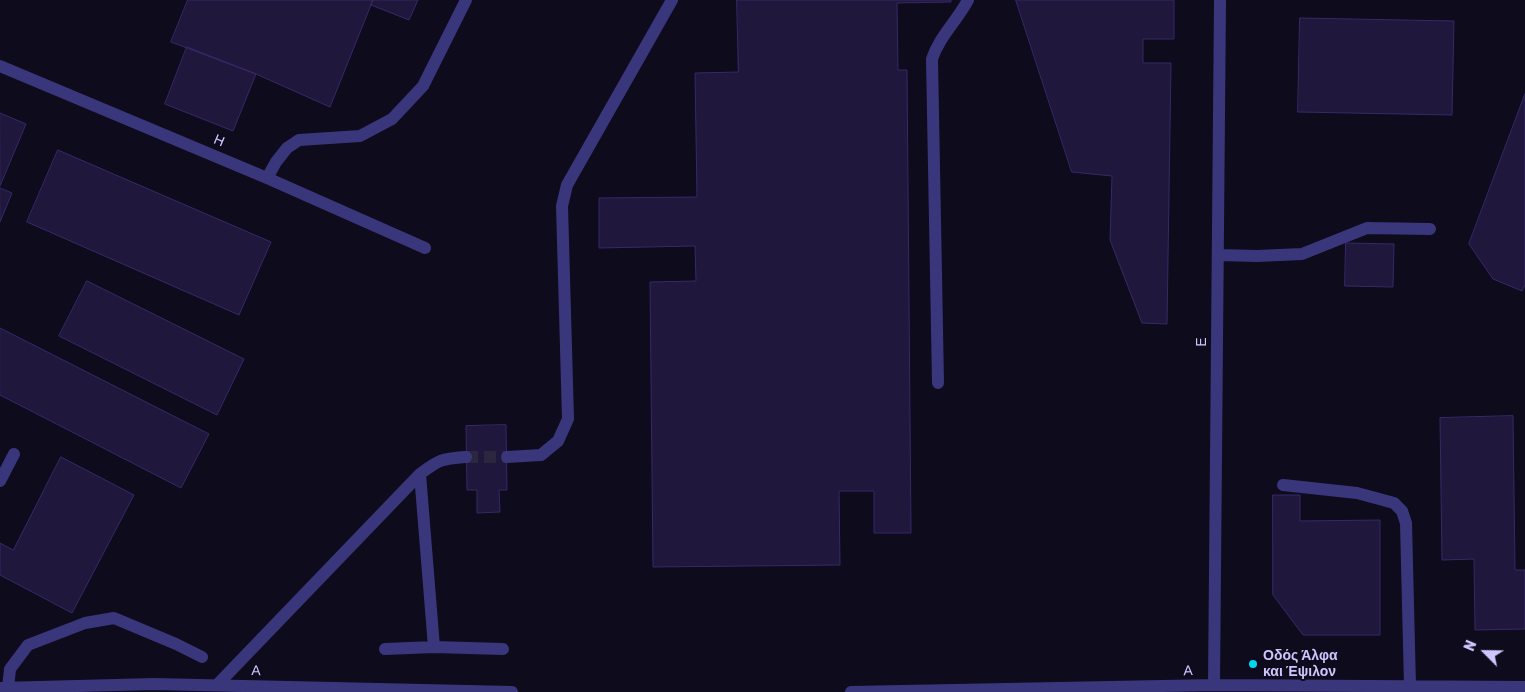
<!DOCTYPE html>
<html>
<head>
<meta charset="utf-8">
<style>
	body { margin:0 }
	#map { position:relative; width:1525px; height:692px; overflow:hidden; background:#0e0b1c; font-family:Rubik,sans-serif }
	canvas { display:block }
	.north { position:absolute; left:1460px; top:627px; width:50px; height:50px; -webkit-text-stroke:4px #0e0b1c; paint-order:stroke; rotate:293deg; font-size:14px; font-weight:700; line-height:20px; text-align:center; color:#cec7ff }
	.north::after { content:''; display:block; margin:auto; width:18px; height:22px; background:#cec7ff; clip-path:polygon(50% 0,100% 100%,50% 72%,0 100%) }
</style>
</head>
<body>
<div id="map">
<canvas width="1525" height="692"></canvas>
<div class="north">N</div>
</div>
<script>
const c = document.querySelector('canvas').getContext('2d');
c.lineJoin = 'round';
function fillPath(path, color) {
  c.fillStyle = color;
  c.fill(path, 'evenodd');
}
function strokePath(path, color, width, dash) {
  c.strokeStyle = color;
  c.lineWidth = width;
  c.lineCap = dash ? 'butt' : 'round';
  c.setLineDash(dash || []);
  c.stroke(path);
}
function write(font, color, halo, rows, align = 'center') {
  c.font = font + ' Rubik,sans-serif';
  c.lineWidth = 4;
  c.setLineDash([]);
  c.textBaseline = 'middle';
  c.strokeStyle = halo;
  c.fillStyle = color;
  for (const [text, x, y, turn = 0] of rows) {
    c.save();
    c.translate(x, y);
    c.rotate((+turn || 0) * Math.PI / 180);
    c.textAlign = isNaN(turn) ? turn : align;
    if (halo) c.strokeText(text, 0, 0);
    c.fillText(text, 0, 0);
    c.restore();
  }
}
const building = new Path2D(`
	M 188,0 L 373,0 L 330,107 L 256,74 L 171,42 Z
	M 373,0 L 418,0 L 409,20 L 371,5 Z
	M 737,0 L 951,0 L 951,2 L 897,3 L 898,70 L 907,70 L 911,533 L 874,533 L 874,491 L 839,491 L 840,565 L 653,567 L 650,282 L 696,281 L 695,246 L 599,248 L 599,198 L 697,197 L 695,73 L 738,72 Z
	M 1016,0 L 1174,0 L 1174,39 L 1143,39 L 1143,63 L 1171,63 L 1167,324 L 1142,323 L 1110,240 L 1112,176 L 1072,172 Z
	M 1300,18 L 1454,21 L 1452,115 L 1298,112 Z
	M 187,47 L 256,74 L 233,131 L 165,104 Z
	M 1525,94 L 1525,285 L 1522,291 L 1493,279 L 1469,244 Z
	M 0,113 L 26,124 L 0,186 Z
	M 58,150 L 271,242 L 239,315 L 27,222 Z
	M 0,188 L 12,193 L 0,222 Z
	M 1346,243 L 1394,244 L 1393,287 L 1345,286 Z
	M 87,281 L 244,359 L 217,415 L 59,336 Z
	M 0,328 L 209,434 L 181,488 L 0,395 Z
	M 1513,416 L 1515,570 L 1525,570 L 1525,629 L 1475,630 L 1474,559 L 1442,560 L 1440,418 Z
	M 506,425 L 507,490 L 499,490 L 500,512 L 477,513 L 477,490 L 467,490 L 466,426 Z
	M 61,457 L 134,495 L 72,613 L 0,575 L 0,543 L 13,550 Z
	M 1273,495 L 1300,495 L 1300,521 L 1380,520 L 1380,635 L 1303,635 L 1273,595 Z`);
const minorTunnel = new Path2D(`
	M 466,457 L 507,457`);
const minor = new Path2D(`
	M 0,66 L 267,178 L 425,248
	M 267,178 L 276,162 L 287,148 L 299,140 L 360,136 L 392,119 L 423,86 L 466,0
	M 1218,255 L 1257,256 L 1302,254 L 1367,228 L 1430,229
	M 938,383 L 932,59 C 939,37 957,21 968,0
	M 507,457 L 541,455 L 558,441 L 568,419 L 562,206 L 567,185 L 672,0
	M 420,474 L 434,647
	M 0,481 L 14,454
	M 1283,485 L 1357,493 L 1394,503 L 1402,511 L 1406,523 L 1410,686
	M 385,649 L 434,647 L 503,649
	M 217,685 L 420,474 C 440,459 442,459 466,457
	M 1214,685 L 1220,0
	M 0,688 L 154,684 L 512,692
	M 8,688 L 10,669 L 28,645 L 85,623 L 114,618 L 176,644 L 202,657
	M 851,692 L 1214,685 L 1525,687`);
const markers = [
	[1253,664,5,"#00d5f2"]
];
const streetNames = [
	["Η",219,141,23],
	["Ε",1202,342,-90],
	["Α",256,671,1],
	["Α",1188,671,-1]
];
const poiNames = [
	["Οδός Άλφα",1263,656],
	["και Έψιλον",1263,672]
];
fillPath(building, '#20173d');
strokePath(building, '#372969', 1);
strokePath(minorTunnel, '#2b273e', 12, [12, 6]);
strokePath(minor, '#3a367c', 12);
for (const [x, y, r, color] of markers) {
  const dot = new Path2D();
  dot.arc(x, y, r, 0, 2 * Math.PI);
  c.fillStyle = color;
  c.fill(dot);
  strokePath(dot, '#0e0b1c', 2);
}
write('14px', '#cec7ff', '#0e0b1c', streetNames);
write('bold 14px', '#cec7ff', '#0e0b1c', poiNames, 'left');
</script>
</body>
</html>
